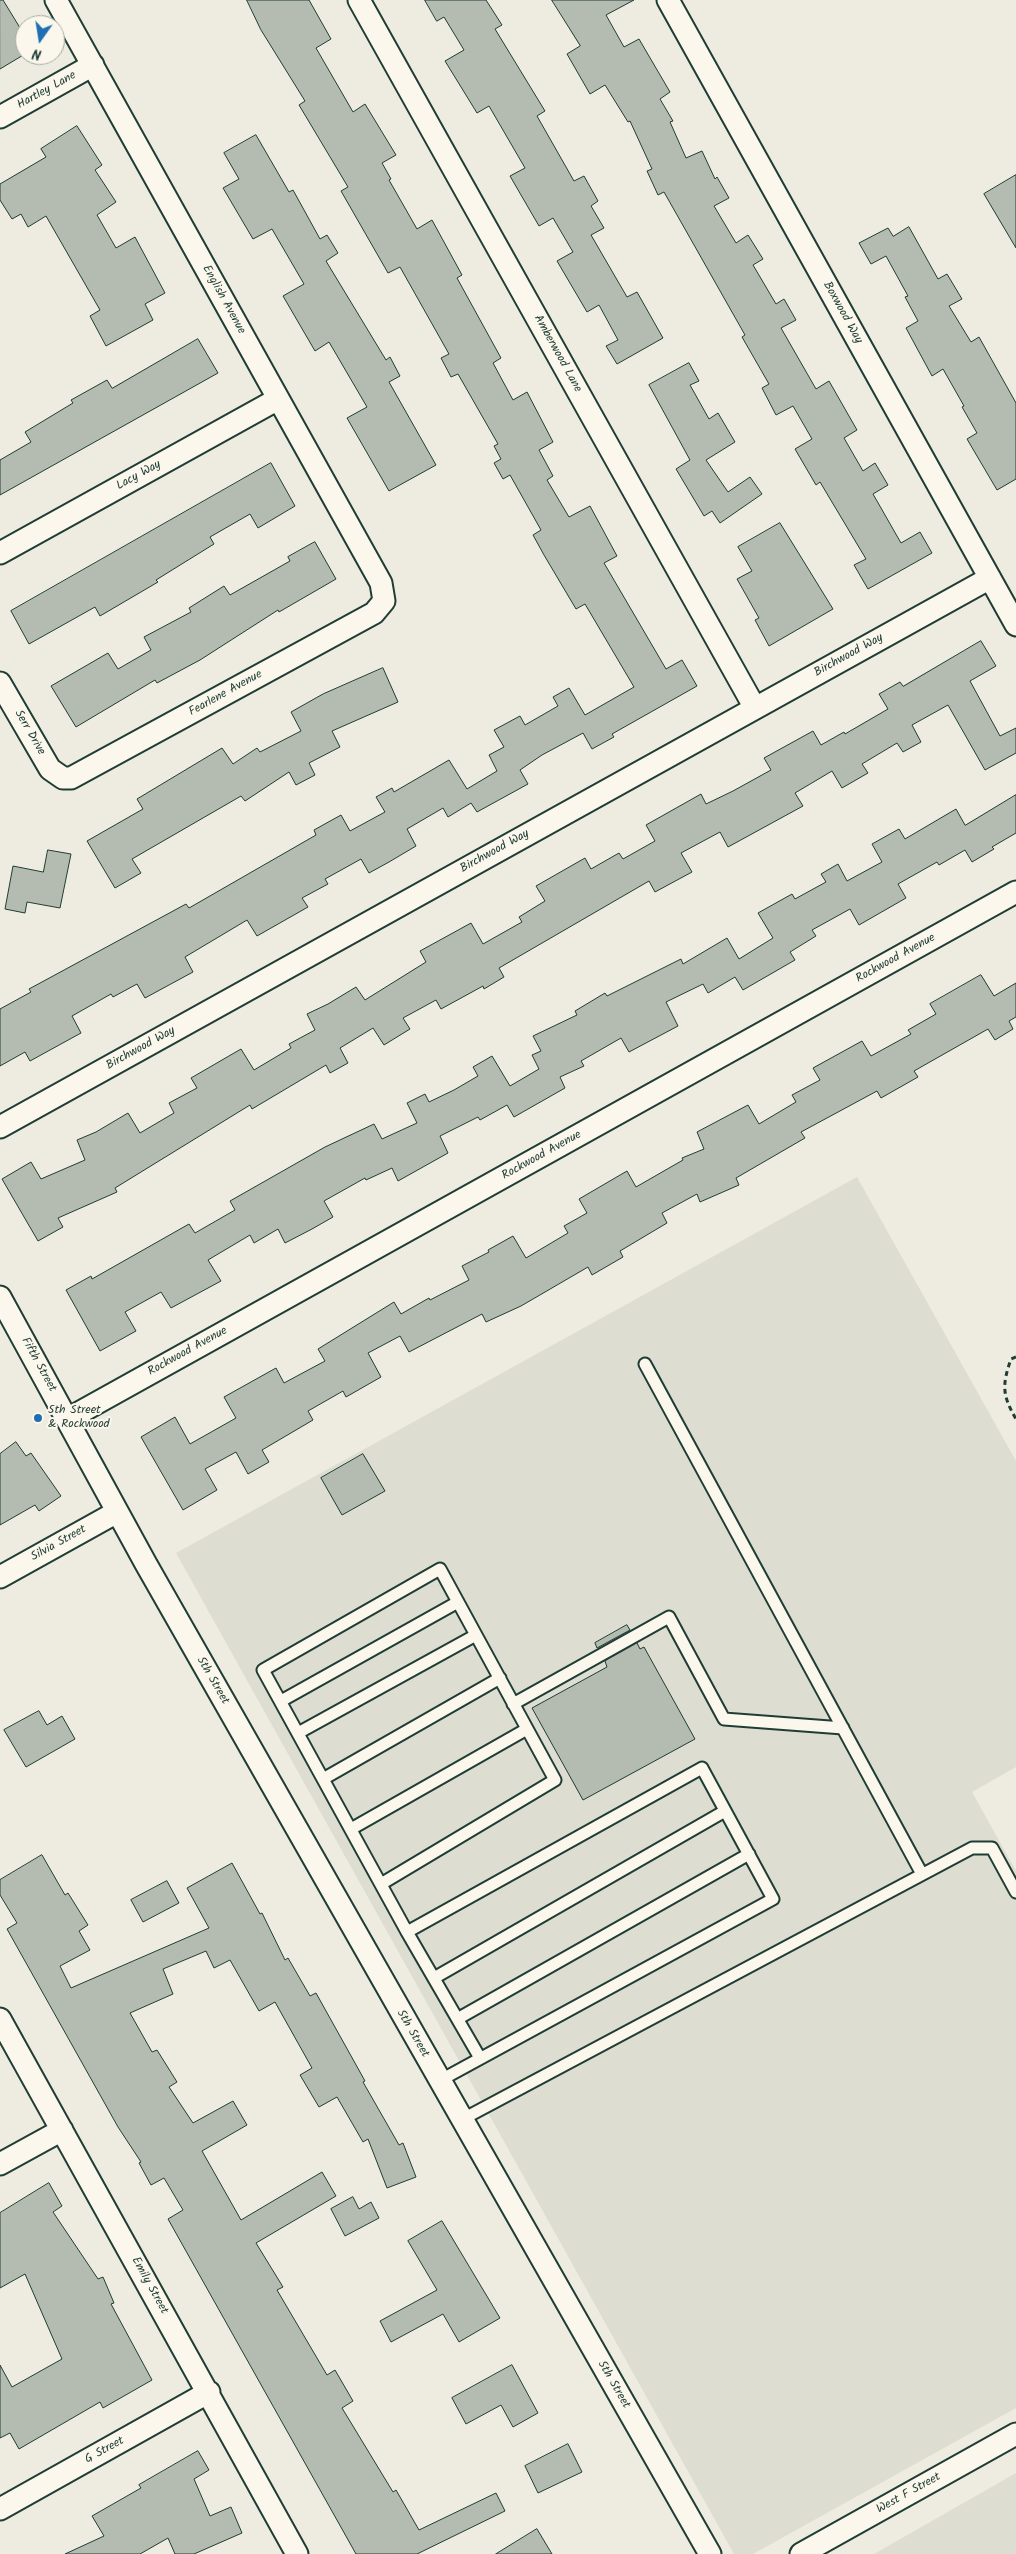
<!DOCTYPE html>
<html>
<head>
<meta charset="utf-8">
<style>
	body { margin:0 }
	#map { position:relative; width:1016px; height:2554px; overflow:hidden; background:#eeece1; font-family:Kalam,sans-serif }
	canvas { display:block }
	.north { position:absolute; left:15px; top:15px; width:50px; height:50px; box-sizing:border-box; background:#fbf7ec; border:1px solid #a3ada2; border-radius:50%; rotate:193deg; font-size:14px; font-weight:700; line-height:20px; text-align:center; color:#1f3d34 }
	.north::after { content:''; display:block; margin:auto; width:18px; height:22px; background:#1f6fb2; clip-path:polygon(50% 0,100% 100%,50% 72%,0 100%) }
</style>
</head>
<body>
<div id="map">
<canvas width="1016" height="2554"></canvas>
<div class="north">N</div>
</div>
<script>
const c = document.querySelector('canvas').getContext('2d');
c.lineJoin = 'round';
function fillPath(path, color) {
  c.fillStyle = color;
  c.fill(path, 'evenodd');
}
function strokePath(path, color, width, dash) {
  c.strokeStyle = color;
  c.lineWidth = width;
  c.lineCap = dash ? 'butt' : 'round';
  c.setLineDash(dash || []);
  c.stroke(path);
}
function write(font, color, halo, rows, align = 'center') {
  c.font = font + ' Kalam,sans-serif';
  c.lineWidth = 4;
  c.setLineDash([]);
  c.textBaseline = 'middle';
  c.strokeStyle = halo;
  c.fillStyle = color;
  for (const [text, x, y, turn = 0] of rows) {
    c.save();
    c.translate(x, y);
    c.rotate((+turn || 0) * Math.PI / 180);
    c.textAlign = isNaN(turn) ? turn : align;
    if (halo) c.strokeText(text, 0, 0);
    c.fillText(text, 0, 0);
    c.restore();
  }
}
const built = new Path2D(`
	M 857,1177 L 1016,1461 L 1016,1767 L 972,1792 L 1016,1871 L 1016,2408 L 753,2554 L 734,2554 L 176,1553 Z
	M 1016,2473 L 1016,2554 L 874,2554 Z`);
const building = new Path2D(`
	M 0,0 L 3,0 L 25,36 L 25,54 L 0,69 Z
	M 247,0 L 309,0 L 331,39 L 316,48 L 353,112 L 365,104 L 396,155 L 382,163 L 391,179 L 389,180 L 417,229 L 432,220 L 462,275 L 457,278 L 501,358 L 493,363 L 513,400 L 527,392 L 553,442 L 539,450 L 553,476 L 547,480 L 569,517 L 590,506 L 617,556 L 604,563 L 666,669 L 682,660 L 697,686 L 612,734 L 614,737 L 592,749 L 583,733 L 542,755 L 520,770 L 528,784 L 477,812 L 471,803 L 448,817 L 443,808 L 407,829 L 416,846 L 389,862 L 369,873 L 361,859 L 325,879 L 328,884 L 302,898 L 308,907 L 257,936 L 247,920 L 185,957 L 193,972 L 145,998 L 137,984 L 113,997 L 111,994 L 72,1016 L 81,1033 L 30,1061 L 25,1052 L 0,1066 L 0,1009 L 31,992 L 29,989 L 186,904 L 189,908 L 316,835 L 314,830 L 341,815 L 350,831 L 385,812 L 376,797 L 392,788 L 394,792 L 449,760 L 467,789 L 497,771 L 489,755 L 504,747 L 494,730 L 520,716 L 525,725 L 558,706 L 553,697 L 569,688 L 585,715 L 634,687 L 585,604 L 576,609 L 544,555 L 533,535 L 541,530 L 510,475 L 503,479 L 494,463 L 501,459 L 494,446 L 498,444 L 458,374 L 451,377 L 441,358 L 449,354 L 400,267 L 388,273 L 341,191 L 348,187 L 299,105 L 305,101 L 261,30 Z
	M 425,0 L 486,0 L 502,25 L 495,29 L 545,111 L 537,116 L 574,181 L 584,176 L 598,201 L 591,206 L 604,228 L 591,235 L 627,297 L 637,292 L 663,338 L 617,364 L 606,346 L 618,340 L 599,305 L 587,312 L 557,261 L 573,252 L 553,218 L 539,226 L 521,195 L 510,176 L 525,168 L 489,106 L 477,113 L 445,61 L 464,50 L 444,17 L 437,21 Z
	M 552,0 L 634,0 L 606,15 L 624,47 L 639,39 L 670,92 L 660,99 L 673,121 L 670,122 L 686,158 L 702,151 L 715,179 L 717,177 L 729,198 L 714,206 L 736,243 L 748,235 L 763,259 L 753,265 L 776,304 L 784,299 L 796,320 L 781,328 L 816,389 L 829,381 L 857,430 L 844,438 L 863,471 L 875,463 L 888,485 L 873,494 L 901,543 L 920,532 L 932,553 L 868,589 L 854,565 L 866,559 L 820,482 L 816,485 L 795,449 L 812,439 L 793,406 L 776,415 L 762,388 L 769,384 L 742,337 L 745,335 L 664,192 L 658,195 L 647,171 L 652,169 L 630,121 L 628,122 L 605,85 L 590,94 L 567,54 L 580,46 Z
	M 77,126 L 102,165 L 95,170 L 116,202 L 97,215 L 116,248 L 135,237 L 165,293 L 145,304 L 153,320 L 106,346 L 90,316 L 100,310 L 46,216 L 28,227 L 21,214 L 12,219 L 0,200 L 0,184 L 46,157 L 41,149 Z
	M 256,135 L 289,192 L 293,190 L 320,239 L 327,235 L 338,253 L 326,261 L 386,360 L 390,357 L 400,376 L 389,382 L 436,465 L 389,491 L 347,418 L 367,407 L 329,342 L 315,351 L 283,296 L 304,284 L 272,229 L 253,239 L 223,188 L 239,179 L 224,153 Z
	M 1016,175 L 1016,248 L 984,194 Z
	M 909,227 L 938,279 L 947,274 L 962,299 L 949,306 L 971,342 L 979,337 L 1016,403 L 1016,479 L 997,490 L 967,439 L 977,433 L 962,407 L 964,406 L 943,369 L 932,376 L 906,328 L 918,321 L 905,297 L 908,296 L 886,256 L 871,264 L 859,243 L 888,228 L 893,236 Z
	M 198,339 L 218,373 L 0,495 L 0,460 L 31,442 L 25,432 L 73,403 L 71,400 L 107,380 L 112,388 Z
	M 689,363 L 699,381 L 690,385 L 709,419 L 718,413 L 735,442 L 706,460 L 728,492 L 750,477 L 762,494 L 720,523 L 712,511 L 704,516 L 676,469 L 690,460 L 649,385 Z
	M 271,463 L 295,506 L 258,528 L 250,514 L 210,537 L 214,544 L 156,580 L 158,582 L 100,616 L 95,607 L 29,644 L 11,611 Z
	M 780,523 L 833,609 L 769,646 L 755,620 L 759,618 L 737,579 L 752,571 L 738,547 Z
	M 315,542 L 336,579 L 279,612 L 278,610 L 200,660 L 157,683 L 155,680 L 76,727 L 51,686 L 108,653 L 118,669 L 151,650 L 144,637 L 191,612 L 189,608 L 224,586 L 230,595 L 290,561 L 288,557 Z
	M 981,641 L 996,666 L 970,681 L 1000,736 L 1016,728 L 1016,753 L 985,770 L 948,705 L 912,725 L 921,742 L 903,752 L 897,743 L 862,764 L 868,773 L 842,788 L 832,771 L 795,793 L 803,806 L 728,847 L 720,832 L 681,853 L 692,872 L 655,892 L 649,881 L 499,968 L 504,977 L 484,989 L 483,986 L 441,1009 L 436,1000 L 403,1018 L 410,1029 L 384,1045 L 373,1028 L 340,1048 L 348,1063 L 330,1073 L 326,1065 L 252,1109 L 250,1105 L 115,1188 L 117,1192 L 58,1218 L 63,1227 L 38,1241 L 2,1179 L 31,1162 L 41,1179 L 85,1160 L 77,1140 L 96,1132 L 128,1113 L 140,1133 L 174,1113 L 169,1103 L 197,1088 L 191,1078 L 241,1049 L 254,1070 L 291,1048 L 289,1044 L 315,1030 L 307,1014 L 328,1004 L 356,987 L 365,1000 L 426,962 L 420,951 L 471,923 L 483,944 L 522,922 L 519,917 L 545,901 L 536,886 L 585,858 L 591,869 L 619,853 L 623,859 L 655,841 L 646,825 L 701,794 L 706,804 L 733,791 L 771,770 L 764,758 L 813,731 L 821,745 L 844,732 L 845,734 L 888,709 L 879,694 L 900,682 L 903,686 Z
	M 383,668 L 398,702 L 332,731 L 340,747 L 309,763 L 315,775 L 296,785 L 289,772 L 245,801 L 241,796 L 132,859 L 141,873 L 115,888 L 87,841 L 143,809 L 137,799 L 222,748 L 233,764 L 257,748 L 260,752 L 301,731 L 291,712 L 323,694 Z
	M 1016,795 L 1016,833 L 992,847 L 994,849 L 972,862 L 965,850 L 939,865 L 937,862 L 898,884 L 906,898 L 859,925 L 850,909 L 812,930 L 816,936 L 790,952 L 795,960 L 743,990 L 735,977 L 708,993 L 703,984 L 666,1002 L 678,1026 L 629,1052 L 621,1038 L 581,1061 L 584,1066 L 560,1077 L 565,1088 L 514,1117 L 507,1105 L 480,1120 L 478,1117 L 440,1136 L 448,1153 L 398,1181 L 392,1168 L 366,1180 L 365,1178 L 324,1201 L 333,1217 L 312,1229 L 285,1243 L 278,1229 L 254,1243 L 250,1235 L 208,1260 L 221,1281 L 171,1308 L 161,1292 L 125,1312 L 136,1331 L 100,1351 L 66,1290 L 91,1276 L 92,1279 L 189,1224 L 195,1233 L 235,1210 L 230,1201 L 325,1147 L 374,1124 L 382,1139 L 417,1123 L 407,1103 L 425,1094 L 429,1102 L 454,1090 L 478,1076 L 473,1067 L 492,1056 L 510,1086 L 539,1069 L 532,1055 L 541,1051 L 533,1036 L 577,1015 L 575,1011 L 605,993 L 607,996 L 681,959 L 683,964 L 727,938 L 739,959 L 773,938 L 758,913 L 792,894 L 795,899 L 826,882 L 821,874 L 838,864 L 847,881 L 882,862 L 872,844 L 899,829 L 905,839 L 956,809 L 965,825 Z
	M 48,850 L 71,854 L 60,908 L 27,902 L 25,913 L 5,909 L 13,866 L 43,872 Z
	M 981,975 L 994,996 L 1016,983 L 1016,1017 L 1009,1021 L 1013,1029 L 995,1040 L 988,1029 L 914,1071 L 918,1077 L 881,1098 L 877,1091 L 801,1132 L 805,1138 L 736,1178 L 739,1185 L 700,1202 L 697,1194 L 662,1213 L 667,1223 L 620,1251 L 623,1257 L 592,1275 L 588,1267 L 521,1306 L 486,1322 L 482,1314 L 409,1352 L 400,1336 L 368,1353 L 381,1377 L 346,1397 L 343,1391 L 308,1411 L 313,1420 L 262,1450 L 269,1462 L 248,1474 L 236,1452 L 205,1469 L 217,1490 L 183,1510 L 141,1437 L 175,1417 L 190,1444 L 236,1418 L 224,1397 L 276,1368 L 284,1383 L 325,1361 L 318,1349 L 394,1302 L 401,1314 L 429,1298 L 430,1300 L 469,1280 L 462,1266 L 489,1252 L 488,1250 L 513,1236 L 526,1258 L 568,1233 L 564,1226 L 587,1213 L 579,1199 L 627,1171 L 636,1187 L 683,1160 L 682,1158 L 704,1149 L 697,1132 L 748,1105 L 759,1124 L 796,1102 L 792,1095 L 820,1080 L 813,1068 L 862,1041 L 871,1056 L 911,1034 L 908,1030 L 936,1014 L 930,1004 Z
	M 16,1442 L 26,1456 L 31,1453 L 61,1496 L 39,1511 L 35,1505 L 0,1525 L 0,1454 Z
	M 363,1454 L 385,1491 L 342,1515 L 321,1478 Z
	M 627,1625 L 630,1630 L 597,1648 L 595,1643 Z
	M 637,1643 L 640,1649 L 644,1647 L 695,1739 L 583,1800 L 532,1708 L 607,1667 L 605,1661 Z
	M 39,1711 L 47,1725 L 62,1716 L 75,1739 L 26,1767 L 4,1730 Z
	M 42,1855 L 65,1895 L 68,1893 L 88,1925 L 79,1931 L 90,1950 L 60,1966 L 71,1988 L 209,1928 L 187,1888 L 232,1863 L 260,1914 L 262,1913 L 285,1960 L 288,1958 L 310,1996 L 316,1993 L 365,2081 L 363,2082 L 399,2145 L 403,2143 L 416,2177 L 387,2188 L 368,2139 L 363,2142 L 337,2097 L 319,2107 L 300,2075 L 312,2068 L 275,2002 L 259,2011 L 230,1960 L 214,1968 L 206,1951 L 163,1969 L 173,1994 L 130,2013 L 152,2052 L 157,2050 L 177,2082 L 169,2087 L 193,2123 L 233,2101 L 247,2125 L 202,2151 L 241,2220 L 322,2172 L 336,2196 L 256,2243 L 283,2287 L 277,2290 L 327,2375 L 335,2370 L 353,2401 L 342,2408 L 393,2492 L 396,2490 L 419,2530 L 496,2493 L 505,2511 L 417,2554 L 356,2554 L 168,2219 L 183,2210 L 164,2178 L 151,2185 L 139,2163 L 141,2162 L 118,2127 L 7,1929 L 17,1923 L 0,1895 L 0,1880 Z
	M 167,1881 L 179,1903 L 143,1922 L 131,1900 Z
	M 49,2183 L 62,2206 L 53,2212 L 98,2279 L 103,2277 L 114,2303 L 111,2304 L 152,2380 L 103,2408 L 100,2402 L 19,2449 L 10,2433 L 0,2438 L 0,2365 L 12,2387 L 62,2359 L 25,2274 L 0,2288 L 0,2213 Z
	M 353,2197 L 359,2209 L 371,2202 L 379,2218 L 345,2236 L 331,2209 Z
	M 442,2221 L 500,2318 L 459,2342 L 443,2314 L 391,2342 L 380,2321 L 437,2290 L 408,2241 Z
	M 512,2365 L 538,2413 L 513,2427 L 501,2405 L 466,2424 L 452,2398 Z
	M 568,2444 L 582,2472 L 538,2493 L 525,2466 Z
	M 198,2451 L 209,2470 L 194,2479 L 210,2516 L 231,2507 L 242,2533 L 194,2554 L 175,2554 L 168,2538 L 140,2554 L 65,2554 L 104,2536 L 92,2516 L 141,2488 L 139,2485 Z
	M 537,2529 L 552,2554 L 496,2554 Z`);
const path = new Path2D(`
	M 1016,1357 L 1011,1359 C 1002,1385 1002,1395 1016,1419`);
const service = new Path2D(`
	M 645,1364 L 922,1874
	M 281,1701 L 458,1602
	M 513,1704 L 669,1617 L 724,1719 L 843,1728
	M 298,1733 L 476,1635
	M 323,1779 L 500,1678
	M 351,1829 L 527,1729
	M 381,1884 L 555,1780 L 440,1569 L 263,1670 L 407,1932 L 480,2058
	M 407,1932 L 702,1768 L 773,1899 L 439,2081
	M 434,1978 L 725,1811
	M 459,2018 L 749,1854
	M 461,2120 L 972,1848 L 992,1848 L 1016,1892`);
const minor = new Path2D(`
	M 359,0 L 755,708
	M 668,0 L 1016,625
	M 0,117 L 93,65
	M 0,553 L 278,399
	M 0,683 L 50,769 L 63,778 L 71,778 L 374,613 L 384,601 L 381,583 L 56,0
	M 0,1127 L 990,578
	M 0,1297 L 146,1564 L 710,2554
	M 68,1419 L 1016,892
	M 0,1577 L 117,1512
	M 0,2019 L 297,2554
	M 0,2164 L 62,2130
	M 0,2509 L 209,2392
	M 801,2554 L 1016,2434`);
const markers = [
	[38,1418,5,"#1f6fb2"]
];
const streetNames = [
	["Hartley Lane",47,91,-29],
	["English Avenue",223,300,61],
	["Boxwood Way",842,313,61],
	["Amberwood Lane",557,354,61],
	["Lacy Way",139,476,-29],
	["Birchwood Way",849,656,-29],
	["Fearlene Avenue",226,694,-29],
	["Serr Drive",29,733,60],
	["Birchwood Way",495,852,-29],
	["Rockwood Avenue",896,959,-29],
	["Birchwood Way",141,1049,-29],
	["Rockwood Avenue",542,1156,-29],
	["Rockwood Avenue",188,1352,-29],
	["Fifth Street",38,1365,61],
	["Silvia Street",59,1544,-29],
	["5th Street",212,1681,60],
	["5th Street",412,2034,60],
	["Emily Street",149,2286,61],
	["5th Street",613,2385,60],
	["G Street",105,2451,-29],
	["West F Street",909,2494,-29]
];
const poiNames = [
	["5th Street",48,1411],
	["& Rockwood",48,1425]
];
fillPath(built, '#ddddd2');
fillPath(building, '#b4bbb0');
strokePath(building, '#1f3d34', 1);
strokePath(service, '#1f3d34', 15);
strokePath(minor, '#1f3d34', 25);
strokePath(path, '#1f3d34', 3, [5, 4]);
strokePath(service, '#fbf7ec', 11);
strokePath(minor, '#fbf7ec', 21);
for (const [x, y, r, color] of markers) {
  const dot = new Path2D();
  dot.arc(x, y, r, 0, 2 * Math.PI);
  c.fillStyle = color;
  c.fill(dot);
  strokePath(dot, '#fbf7ec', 2);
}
write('12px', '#1f3d34', '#fbf7ec', streetNames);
write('12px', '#1f3d34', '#fbf7ec', poiNames, 'left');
</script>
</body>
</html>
